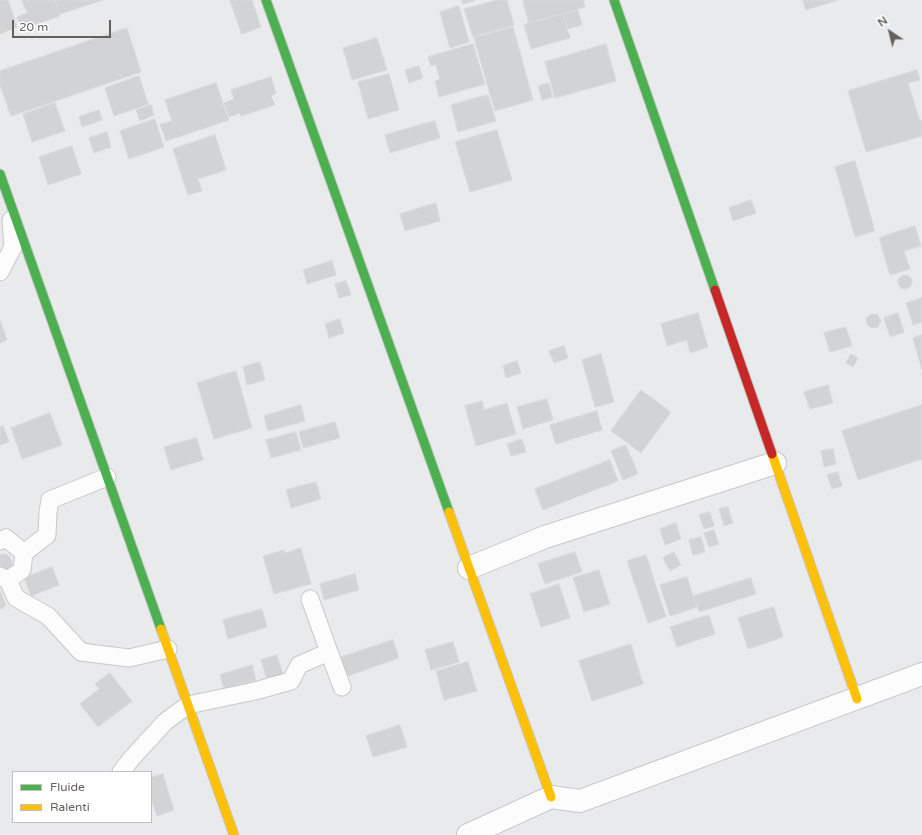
<!DOCTYPE html>
<html>
<head>
<meta charset="utf-8">
<style>
	body { margin:0 }
	#map { position:relative; width:922px; height:835px; overflow:hidden; background:#e8eaec; font-family:"Varela Round",sans-serif }
	canvas { display:block }
	.legend { position:absolute; left:12px; top:771px; width:140px; height:52px; box-sizing:border-box; background:#fff; border:1px solid #c1bfbf; margin:0; padding:5px 7px; list-style:none; font-size:12px; color:#65605e }
	.legend li { display:flex; align-items:center; gap:8px; height:20px }
	.legend b { width:20px; border:1px solid #c1bfbf }
	.north { position:absolute; left:870px; top:12px; width:40px; height:40px; -webkit-text-stroke:3px #fff; paint-order:stroke; rotate:325deg; font-size:11px; font-weight:700; line-height:16px; text-align:center; color:#65605e }
	.north::after { content:''; display:block; margin:auto; width:14px; height:18px; background:#65605e; clip-path:polygon(50% 0,100% 100%,50% 72%,0 100%) }
	.scale { position:absolute; left:12px; top:20px; width:99px; height:18px; box-sizing:border-box; border:2px solid #65605e; border-top:0; padding-left:5px; font-size:12px; line-height:14px; white-space:nowrap; color:#65605e; -webkit-text-stroke:3px #fff; paint-order:stroke }
</style>
</head>
<body>
<div id="map">
<canvas width="922" height="835"></canvas>
<ul class="legend">
<li><b style="height:5px;background:#4caf50"></b>Fluide</li>
<li><b style="height:5px;background:#ffc107"></b>Ralenti</li>
</ul>
<div class="north">N</div>
<div class="scale">20 m</div>
</div>
<script>
const c = document.querySelector('canvas').getContext('2d');
c.lineJoin = 'round';
function fillPath(path, color) {
  c.fillStyle = color;
  c.fill(path, 'evenodd');
}
function strokePath(path, color, width, dash) {
  c.strokeStyle = color;
  c.lineWidth = width;
  c.lineCap = dash ? 'butt' : 'round';
  c.setLineDash(dash || []);
  c.stroke(path);
}
const building = new Path2D(`
	M 0,0 L 8,0 L 17,27 L 0,34 Z
	M 22,0 L 55,0 L 60,16 L 22,29 L 17,17 L 27,13 Z
	M 55,0 L 103,0 L 60,14 Z
	M 230,0 L 252,0 L 261,27 L 242,34 Z
	M 462,0 L 476,0 L 463,4 Z
	M 498,0 L 507,0 L 514,25 L 473,37 L 464,9 Z
	M 523,0 L 583,0 L 585,7 L 529,23 Z
	M 803,0 L 838,0 L 806,10 Z
	M 459,6 L 469,42 L 450,48 L 440,12 Z
	M 578,10 L 582,25 L 568,29 L 563,14 Z
	M 563,14 L 570,38 L 531,49 L 524,25 Z
	M 513,27 L 533,100 L 495,111 L 474,38 Z
	M 127,28 L 141,72 L 11,116 L 0,85 L 0,71 Z
	M 377,38 L 387,70 L 352,80 L 343,48 Z
	M 473,44 L 485,84 L 439,97 L 435,81 L 440,79 L 436,65 L 431,66 L 428,57 Z
	M 606,44 L 616,81 L 555,98 L 545,62 Z
	M 419,66 L 423,78 L 409,83 L 405,70 Z
	M 917,70 L 920,80 L 908,83 L 920,121 L 922,120 L 922,136 L 866,152 L 848,91 Z
	M 389,74 L 399,110 L 368,119 L 358,82 Z
	M 139,76 L 148,104 L 114,116 L 105,88 Z
	M 271,77 L 276,94 L 271,96 L 275,105 L 241,116 L 240,113 L 229,117 L 224,103 L 234,99 L 231,90 Z
	M 216,83 L 229,120 L 166,141 L 160,124 L 172,121 L 165,100 Z
	M 549,83 L 553,97 L 542,100 L 538,86 Z
	M 488,95 L 496,121 L 458,132 L 451,105 Z
	M 55,103 L 65,131 L 32,142 L 23,114 Z
	M 151,105 L 154,115 L 140,121 L 136,110 Z
	M 99,110 L 102,120 L 82,127 L 79,117 Z
	M 155,119 L 164,147 L 129,159 L 120,131 Z
	M 435,121 L 440,138 L 390,153 L 385,135 Z
	M 497,130 L 512,180 L 470,192 L 455,142 Z
	M 107,132 L 111,147 L 94,153 L 89,138 Z
	M 215,135 L 226,170 L 198,179 L 202,191 L 188,195 L 173,149 Z
	M 72,146 L 81,174 L 48,185 L 39,157 Z
	M 855,161 L 875,231 L 855,237 L 835,167 Z
	M 751,200 L 756,213 L 733,221 L 729,208 Z
	M 436,203 L 440,221 L 405,231 L 400,214 Z
	M 915,226 L 921,246 L 904,251 L 910,269 L 890,275 L 879,238 Z
	M 332,261 L 336,275 L 307,284 L 303,270 Z
	M898 282a7 7 0 1 1 14 0a7 7 0 1 1-14 0Z
	M 346,281 L 351,295 L 339,298 L 335,284 Z
	M 922,298 L 922,322 L 913,325 L 906,303 Z
	M 698,313 L 708,347 L 690,353 L 687,340 L 667,346 L 661,324 Z
	M 898,313 L 904,332 L 890,337 L 884,318 Z
	M 872,314 L 878,315 L 881,321 L 878,327 L 871,328 L 867,324 L 866,318 Z
	M 340,319 L 344,333 L 329,338 L 325,324 Z
	M 0,320 L 7,340 L 0,343 Z
	M 846,327 L 852,346 L 830,352 L 824,333 Z
	M 922,335 L 922,370 L 913,338 Z
	M 564,346 L 568,358 L 554,363 L 549,351 Z
	M 601,354 L 614,402 L 595,407 L 582,360 Z
	M 851,354 L 858,358 L 853,367 L 846,363 Z
	M 517,361 L 521,373 L 506,378 L 503,366 Z
	M 260,362 L 265,380 L 247,385 L 243,367 Z
	M 236,371 L 252,428 L 214,439 L 197,383 Z
	M 828,385 L 833,403 L 810,409 L 804,392 Z
	M 641,390 L 671,412 L 641,453 L 611,431 Z
	M 547,399 L 553,420 L 523,429 L 517,407 Z
	M 482,401 L 484,410 L 507,403 L 516,434 L 476,446 L 465,406 Z
	M 301,405 L 305,421 L 268,431 L 264,416 Z
	M 922,405 L 922,459 L 858,480 L 842,431 Z
	M 597,411 L 602,430 L 556,444 L 550,425 Z
	M 50,413 L 62,445 L 22,459 L 11,428 Z
	M 335,422 L 340,438 L 303,448 L 299,432 Z
	M 3,426 L 9,442 L 0,445 L 0,427 Z
	M 296,432 L 301,450 L 271,458 L 266,440 Z
	M 197,438 L 203,460 L 171,470 L 164,447 Z
	M 522,439 L 526,452 L 511,456 L 507,444 Z
	M 626,445 L 638,474 L 623,480 L 611,451 Z
	M 833,449 L 836,464 L 824,467 L 821,451 Z
	M 610,460 L 618,481 L 543,510 L 535,489 Z
	M 838,472 L 842,486 L 832,489 L 827,475 Z
	M 316,482 L 321,499 L 291,508 L 286,490 Z
	M 728,507 L 733,523 L 724,526 L 719,509 Z
	M 710,512 L 714,526 L 704,529 L 699,515 Z
	M 676,523 L 681,539 L 665,545 L 660,529 Z
	M 714,530 L 719,544 L 709,547 L 704,533 Z
	M 701,537 L 705,552 L 693,555 L 689,540 Z
	M 301,548 L 311,584 L 274,594 L 263,556 L 284,550 L 285,553 Z
	M 575,552 L 582,572 L 545,584 L 538,564 Z
	M 674,552 L 681,565 L 670,571 L 663,558 Z
	M 4,554 L 9,556 L 12,561 L 12,566 L 8,570 L 0,571 L 0,555 Z
	M 646,555 L 666,617 L 648,623 L 627,561 Z
	M 52,567 L 59,585 L 31,596 L 24,578 Z
	M 599,570 L 610,604 L 584,612 L 573,578 Z
	M 355,574 L 359,590 L 324,600 L 320,584 Z
	M 687,577 L 697,607 L 670,616 L 660,585 Z
	M 751,578 L 756,594 L 699,612 L 694,596 Z
	M 559,584 L 570,618 L 541,627 L 530,594 Z
	M 0,590 L 6,606 L 0,609 Z
	M 774,607 L 783,637 L 748,649 L 738,618 Z
	M 262,609 L 267,627 L 228,639 L 223,620 Z
	M 709,615 L 715,634 L 677,647 L 670,627 Z
	M 393,640 L 399,658 L 345,677 L 339,658 Z
	M 453,642 L 459,662 L 431,670 L 425,650 Z
	M 631,644 L 643,684 L 592,701 L 579,661 Z
	M 277,655 L 284,678 L 268,683 L 261,660 Z
	M 468,662 L 477,691 L 444,700 L 436,671 Z
	M 252,665 L 256,680 L 224,689 L 220,675 Z
	M 110,673 L 132,701 L 98,727 L 80,704 L 99,689 L 95,684 Z
	M 400,725 L 407,747 L 373,757 L 366,736 Z
	M 163,774 L 174,810 L 157,816 L 151,799 L 151,777 Z`);
const lane = new Path2D(`
	M 0,272 L 13,247 L 11,220
	M 0,541 L 6,538 L 24,553 L 22,570 L 8,580
	M 24,553 L 47,535 L 48,512 L 50,500 L 107,477
	M 0,576 L 8,580 L 16,598 L 48,616 L 81,652 L 129,658 L 168,649
	M 310,599 L 329,652
	M 121,772 L 131,759 L 165,722 L 188,705 L 255,691 L 291,681 L 299,665 L 329,652 L 342,687`);
const street = new Path2D(`
	M 469,568 L 545,537 L 775,463
	M 468,835 L 551,797 L 580,801 L 922,674`);
const fast = new Path2D(`
	M 266,0 L 449,512
	M 614,0 L 715,290
	M 0,174 L 161,629`);
const slow = new Path2D(`
	M 772,454 L 857,699
	M 449,512 L 551,797
	M 161,629 L 234,835`);
const jam = new Path2D(`
	M 715,290 L 772,454`);
fillPath(building, '#d2d3d5');
strokePath(building, '#d7dadc', 1);
strokePath(lane, '#c8c8c9', 19);
strokePath(street, '#c8c8c9', 24);
strokePath(fast, '#c8c8c8', 11);
strokePath(slow, '#c8c8c8', 11);
strokePath(jam, '#c8c8c8', 11);
strokePath(lane, '#fcfcfc', 17);
strokePath(street, '#fcfcfc', 22);
strokePath(fast, '#4caf50', 9);
strokePath(slow, '#ffc107', 9);
strokePath(jam, '#c62828', 9);
</script>
</body>
</html>
